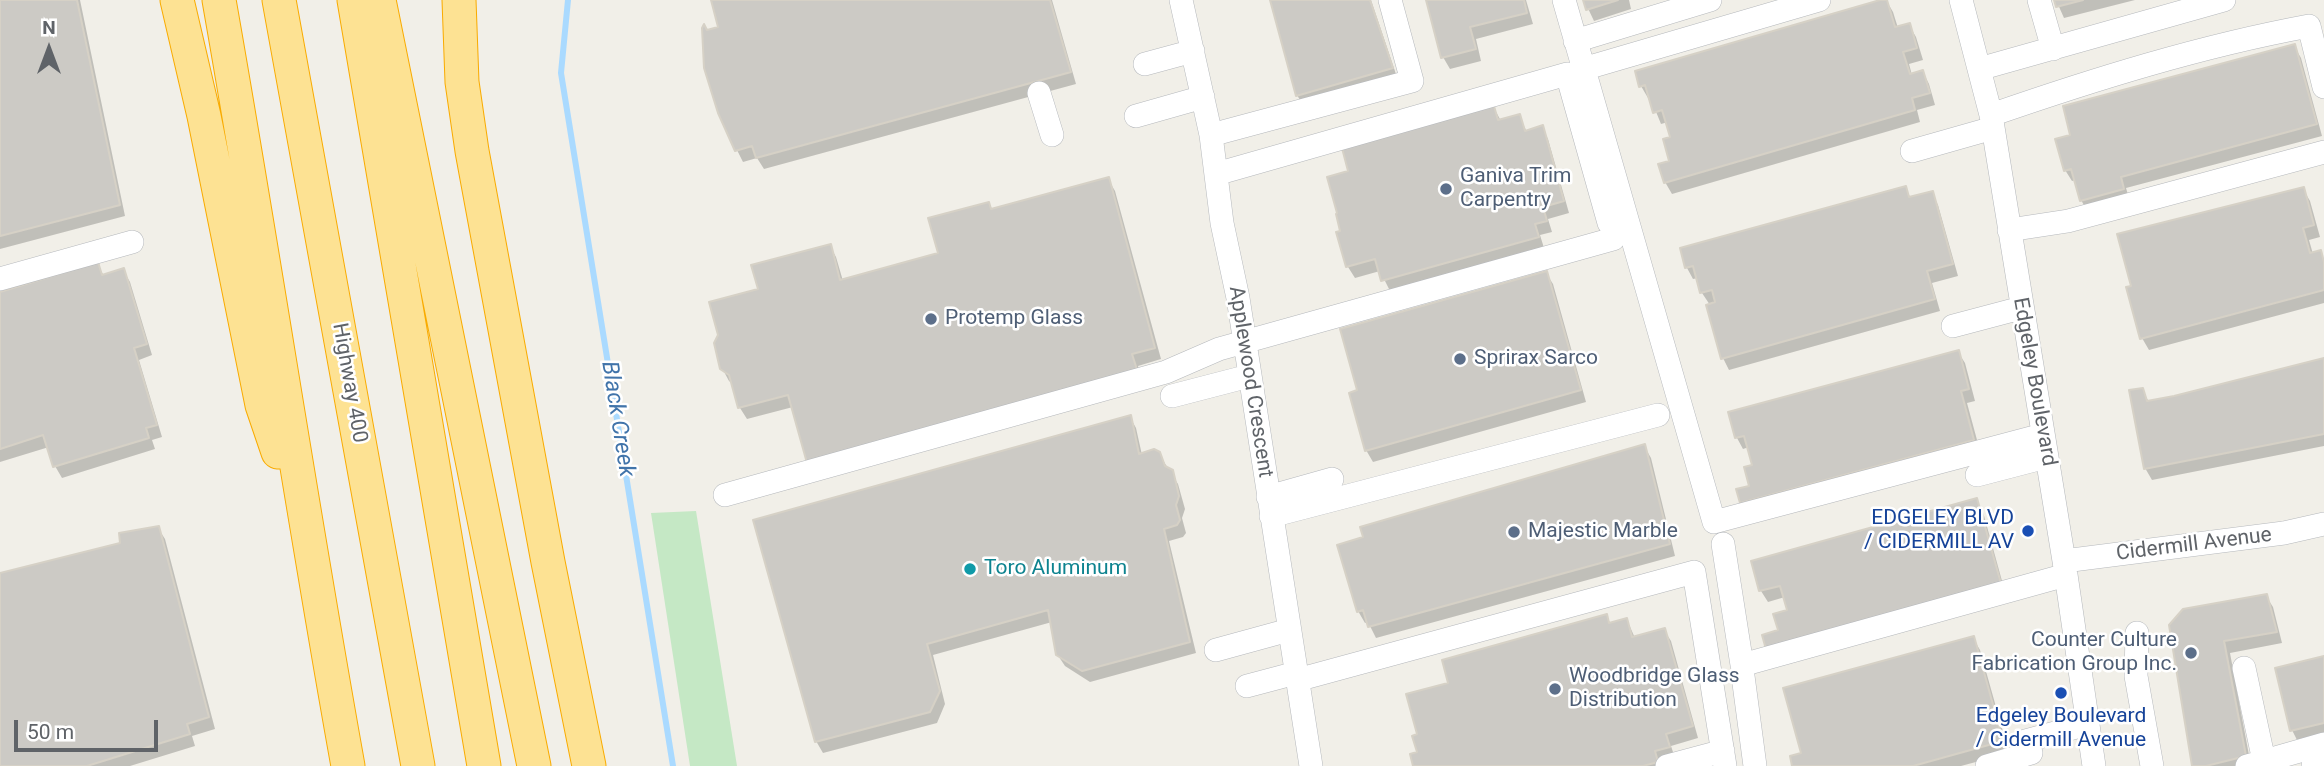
<!DOCTYPE html>
<html>
<head>
<meta charset="utf-8">
<style>
	body { margin:0 }
	#map { position:relative; width:2324px; height:766px; overflow:hidden; background:#f1efe8; font-family:Roboto,sans-serif }
	canvas { display:block }
	.north { position:absolute; left:14px; top:14px; width:70px; height:70px; -webkit-text-stroke:5px #fff; paint-order:stroke; rotate:0deg; font-size:19px; font-weight:700; line-height:28px; text-align:center; color:#5f6368 }
	.north::after { content:''; display:block; margin:auto; width:24px; height:32px; background:#5f6368; clip-path:polygon(50% 0,100% 100%,50% 72%,0 100%) }
	.scale { position:absolute; left:14px; top:720px; width:144px; height:32px; box-sizing:border-box; border:4px solid #5f6368; border-top:0; padding-left:9px; font-size:21px; line-height:24px; white-space:nowrap; color:#5f6368; -webkit-text-stroke:5px #fff; paint-order:stroke }
</style>
</head>
<body>
<div id="map">
<canvas width="2324" height="766"></canvas>
<div class="north">N</div>
<div class="scale">50 m</div>
</div>
<script>
const c = document.querySelector('canvas').getContext('2d');
c.lineJoin = 'round';
function fillPath(path, color) {
  c.fillStyle = color;
  c.fill(path, 'evenodd');
}
function strokePath(path, color, width, dash) {
  c.strokeStyle = color;
  c.lineWidth = width;
  c.lineCap = dash ? 'butt' : 'round';
  c.setLineDash(dash || []);
  c.stroke(path);
}
function write(font, color, halo, rows, align = 'center') {
  c.font = font + ' Roboto,sans-serif';
  c.lineWidth = 5;
  c.setLineDash([]);
  c.textBaseline = 'middle';
  c.strokeStyle = halo;
  c.fillStyle = color;
  for (const [text, x, y, turn = 0] of rows) {
    c.save();
    c.translate(x, y);
    c.rotate((+turn || 0) * Math.PI / 180);
    c.textAlign = isNaN(turn) ? turn : align;
    if (halo) c.strokeText(text, 0, 0);
    c.fillText(text, 0, 0);
    c.restore();
  }
}
const green = new Path2D(`
	M 696,511 L 737,766 L 690,766 L 651,513 Z`);
const shadow = new Path2D(`
	M 0,0 L 80,0 L 125,216 L 0,249 Z
	M 712,0 L 1052,0 L 1076,84 L 764,169 L 757,158 L 743,162 L 737,150 L 707,33 L 720,28 Z
	M 1272,0 L 1371,0 L 1398,80 L 1304,107 L 1297,95 Z
	M 1428,0 L 1526,0 L 1533,24 L 1476,39 L 1481,61 L 1450,69 L 1443,57 Z
	M 1584,0 L 1629,0 L 1631,9 L 1594,21 Z
	M 1886,0 L 1893,12 L 1898,28 L 1909,25 L 1916,37 L 1923,60 L 1909,64 L 1912,75 L 1923,72 L 1929,84 L 1935,105 L 1917,110 L 1920,122 L 1672,194 L 1665,182 L 1671,162 L 1672,138 L 1668,122 L 1661,124 L 1650,97 L 1648,98 L 1641,86 Z
	M 2056,0 L 2135,0 L 2064,18 Z
	M 2294,46 L 2301,58 L 2322,136 L 2126,188 L 2130,201 L 2088,212 L 2081,200 L 2076,180 L 2072,181 L 2065,170 Z
	M 1494,108 L 1501,121 L 1519,116 L 1527,132 L 1542,127 L 1548,139 L 1569,213 L 1548,219 L 1552,232 L 1540,235 L 1544,248 L 1390,291 L 1380,271 L 1355,278 L 1348,267 L 1339,233 L 1343,232 L 1350,172 Z
	M 1108,179 L 1115,191 L 1161,359 L 1138,366 L 1143,385 L 793,407 L 747,419 L 740,408 L 733,384 L 729,381 L 722,368 L 760,290 L 830,246 L 836,257 L 843,281 L 940,255 L 992,211 Z
	M 1905,188 L 1911,199 L 1932,193 L 1938,205 L 1958,276 L 1932,283 L 1940,311 L 1729,370 L 1723,358 L 1710,305 L 1702,293 L 1698,278 L 1693,279 L 1687,268 L 1682,250 Z
	M 2303,189 L 2310,201 L 2320,237 L 2309,240 L 2313,254 L 2320,252 L 2324,259 L 2324,303 L 2149,350 L 2142,338 Z
	M 97,264 L 104,276 L 123,270 L 130,282 L 152,355 L 139,360 L 162,437 L 152,440 L 155,449 L 62,478 L 55,466 L 49,447 L 0,462 L 0,294 Z
	M 1546,273 L 1553,284 L 1586,402 L 1373,462 L 1366,450 L 1360,391 Z
	M 1958,352 L 1965,363 L 1975,401 L 1967,403 L 1980,451 L 1748,514 L 1742,502 L 1751,487 L 1754,466 L 1749,447 L 1743,449 L 1737,438 Z
	M 2324,360 L 2324,446 L 2152,480 L 2145,468 L 2142,390 L 2149,402 Z
	M 1130,417 L 1136,428 L 1142,455 L 1159,454 L 1178,484 L 1185,509 L 1182,518 L 1186,533 L 1183,537 L 1169,541 L 1196,653 L 1090,682 L 1065,666 L 1057,654 L 1052,622 L 933,655 L 945,704 L 937,723 L 823,753 L 816,741 Z
	M 1644,446 L 1651,458 L 1675,556 L 1376,638 L 1368,622 L 1365,623 L 1358,611 Z
	M 1976,500 L 1983,512 L 2007,599 L 1780,631 L 1789,611 L 1785,597 L 1768,602 L 1761,591 L 1753,563 Z
	M 158,528 L 165,539 L 215,729 L 192,736 L 195,746 L 130,766 L 0,766 L 0,575 L 122,544 Z
	M 2266,596 L 2273,607 L 2282,643 L 2230,653 L 2251,766 L 2194,766 L 2171,626 Z
	M 1606,616 L 1611,625 L 1627,620 L 1635,638 L 1664,630 L 1671,641 L 1698,738 L 1671,746 L 1675,758 L 1661,766 L 1415,766 L 1419,753 L 1419,736 L 1450,684 Z
	M 1973,638 L 1980,650 L 2009,753 L 1961,766 L 1794,766 L 1804,754 Z
	M 2324,658 L 2324,736 L 2298,742 L 2292,730 Z`);
const stream = new Path2D(`
	M 568,0 L 561,73 L 673,766`);
const building = new Path2D(`
	M 0,0 L 77,0 L 120,205 L 0,236 Z
	M 711,0 L 1050,0 L 1071,72 L 756,158 L 752,146 L 735,151 L 718,113 L 704,68 L 702,28 L 704,24 L 707,30 L 718,27 Z
	M 1270,0 L 1370,0 L 1393,68 L 1296,96 Z
	M 1426,0 L 1524,0 L 1527,13 L 1470,27 L 1476,49 L 1441,58 Z
	M 1583,0 L 1618,0 L 1586,10 Z
	M 1880,0 L 1887,0 L 1895,27 L 1910,23 L 1917,48 L 1903,52 L 1910,74 L 1923,70 L 1930,93 L 1912,98 L 1915,110 L 1664,183 L 1658,164 L 1669,161 L 1663,139 L 1670,137 L 1662,110 L 1653,113 L 1645,85 L 1639,87 L 1635,71 Z
	M 2054,0 L 2083,0 L 2056,7 Z
	M 2295,44 L 2317,124 L 2121,177 L 2124,189 L 2080,201 L 2071,169 L 2064,171 L 2055,139 L 2070,135 L 2063,106 Z
	M 1494,106 L 1498,120 L 1520,114 L 1525,131 L 1543,125 L 1564,201 L 1543,207 L 1547,221 L 1535,224 L 1539,237 L 1381,281 L 1375,259 L 1346,267 L 1336,232 L 1340,231 L 1336,214 L 1337,213 L 1327,177 L 1348,171 L 1342,148 Z
	M 1109,177 L 1155,348 L 1132,354 L 1138,373 L 807,463 L 788,395 L 738,408 L 729,375 L 720,369 L 714,343 L 718,335 L 709,302 L 758,289 L 751,265 L 831,244 L 840,280 L 938,253 L 928,218 L 989,202 L 991,209 Z
	M 1906,186 L 1909,197 L 1933,191 L 1953,264 L 1927,271 L 1935,299 L 1721,359 L 1706,305 L 1715,302 L 1712,290 L 1700,293 L 1693,266 L 1685,268 L 1680,248 Z
	M 2304,187 L 2314,225 L 2303,228 L 2310,253 L 2321,250 L 2324,262 L 2324,290 L 2140,339 L 2126,287 L 2131,286 L 2117,234 Z
	M 98,262 L 102,275 L 124,268 L 147,344 L 134,348 L 157,425 L 146,428 L 149,438 L 53,467 L 43,435 L 0,449 L 0,292 Z
	M 1547,271 L 1581,390 L 1365,451 L 1349,393 L 1357,390 L 1340,329 Z
	M 1959,350 L 1969,389 L 1961,391 L 1974,440 L 1740,503 L 1736,489 L 1749,486 L 1744,467 L 1752,465 L 1744,436 L 1735,438 L 1728,412 Z
	M 2324,358 L 2324,434 L 2144,469 L 2129,390 L 2143,388 L 2147,401 L 2174,396 Z
	M 1131,415 L 1139,454 L 1154,449 L 1160,452 L 1165,466 L 1173,470 L 1179,496 L 1176,505 L 1180,520 L 1177,525 L 1164,529 L 1190,642 L 1082,671 L 1056,655 L 1048,610 L 927,644 L 940,691 L 930,712 L 815,742 L 753,520 Z
	M 1645,444 L 1670,544 L 1368,627 L 1363,610 L 1357,612 L 1337,545 L 1363,537 L 1360,527 Z
	M 1977,498 L 2002,587 L 1767,653 L 1762,635 L 1778,630 L 1773,614 L 1787,610 L 1780,586 L 1759,591 L 1751,561 Z
	M 159,526 L 209,717 L 187,724 L 190,734 L 87,766 L 0,766 L 0,573 L 120,543 L 119,533 Z
	M 2267,594 L 2277,632 L 2224,641 L 2246,756 L 2206,766 L 2192,766 L 2169,625 L 2183,609 Z
	M 1607,614 L 1609,623 L 1627,618 L 1632,637 L 1665,628 L 1693,726 L 1666,734 L 1670,747 L 1655,751 L 1658,762 L 1643,766 L 1413,766 L 1410,754 L 1417,752 L 1412,736 L 1417,734 L 1406,694 L 1448,683 L 1442,660 Z
	M 1974,636 L 2003,741 L 1913,766 L 1792,766 L 1790,756 L 1801,753 L 1783,688 Z
	M 2324,656 L 2324,723 L 2290,731 L 2275,668 Z`);
const minor = new Path2D(`
	M 1181,0 L 1211,135 L 1222,223 L 1238,298 L 1311,766
	M 1564,0 L 1714,522 L 2042,435
	M 1961,0 L 1991,115 L 2064,561 L 2094,766
	M 2039,0 L 2053,49
	M 1575,41 L 1710,0
	M 1145,64 L 1193,51
	M 1583,69 L 1819,0
	M 1979,69 L 2224,0
	M 1039,93 L 1052,135
	M 1991,115 C 2095,79 2201,46 2309,26 L 2324,87
	M 1136,116 L 1203,97
	M 1211,135 L 1412,81 L 1390,0
	M 1912,151 L 1993,128
	M 1216,174 L 1567,74 L 1609,223
	M 2009,230 L 2068,221 L 2324,152
	M 0,279 L 132,242
	M 1953,326 L 2021,308
	M 1172,396 L 1249,376
	M 1977,475 L 2046,457
	M 725,495 L 1166,372 L 1219,349 L 1613,239
	M 1268,497 L 1332,479
	M 1271,516 L 1658,415
	M 1723,544 L 1742,665 L 2066,575
	M 2064,561 L 2284,533 L 2324,524
	M 2137,633 L 2136,676 L 2152,766
	M 1216,650 L 1289,630
	M 2244,668 L 2264,761
	M 1743,676 L 1755,766
	M 1297,680 L 1694,572 L 1725,766
	M 1247,686 L 1296,673
	M 2025,741 L 2088,724
	M 1667,766 L 1723,751
	M 1987,766 L 2031,753
	M 2247,766 L 2324,744
	M 2313,766 L 2324,763`);
const highway = new Path2D(`
	M 177,0 L 204,116 L 262,405 L 278,452
	M 219,0 C 264,255 302,511 348,766
	M 279,0 L 418,766
	M 354,0 L 484,766
	M 379,0 L 534,766
	M 459,0 L 462,82 L 472,151 L 548,562 L 589,766`);
const markers = [
	[1446,189,7,"#5c6f8a"],
	[931,319,7,"#5c6f8a"],
	[1460,359,7,"#5c6f8a"],
	[2028,531,7,"#1a4fb4"],
	[1514,532,7,"#5c6f8a"],
	[970,569,7,"#0f9aa8"],
	[2191,653,7,"#5c6f8a"],
	[1555,689,7,"#5c6f8a"],
	[2061,693,7,"#1a4fb4"]
];
const serviceNames = [
	["Ganiva Trim",1460,177],
	["Carpentry",1460,201],
	["Protemp Glass",945,319],
	["Sprirax Sarco",1474,359],
	["Majestic Marble",1528,532],
	["Counter Culture",2177,641,"right"],
	["Fabrication Group Inc.",2177,665,"right"],
	["Woodbridge Glass",1569,677],
	["Distribution",1569,701]
];
const streetNames = [
	["Applewood Crescent",1250,382,81],
	["Edgeley Boulevard",2034,382,80],
	["Highway 400",349,383,80],
	["Cidermill Avenue",2194,545,-7]
];
const transitNames = [
	["EDGELEY BLVD",2014,519],
	["/ CIDERMILL AV",2014,543],
	["Edgeley Boulevard",2061,717,"center"],
	["/ Cidermill Avenue",2061,741,"center"]
];
const cultureNames = [
	["Toro Aluminum",984,569]
];
const waterNames = [
	["Black Creek",617,419,81]
];
fillPath(green, '#c5e8c5');
fillPath(shadow, '#0003');
strokePath(stream, '#aadaff', 6);
fillPath(building, '#cccac5');
strokePath(building, '#d6d1c6', 2);
strokePath(minor, '#b5b8bc', 24);
strokePath(highway, '#f9ab00', 35);
strokePath(minor, '#fff', 23);
strokePath(highway, '#fde293', 33);
for (const [x, y, r, color] of markers) {
  const dot = new Path2D();
  dot.arc(x, y, r, 0, 2 * Math.PI);
  c.fillStyle = color;
  c.fill(dot);
  strokePath(dot, '#fff', 2.5);
}
write('21px', '#4e5e75', '#fff', serviceNames, 'left');
write('21px', '#5f6368', '#fff', streetNames);
write('21px', '#164399', '#fff', transitNames, 'right');
write('21px', '#0d838f', '#fff', cultureNames, 'left');
write('italic 23px', '#4174aa', '#fff', waterNames);
</script>
</body>
</html>
